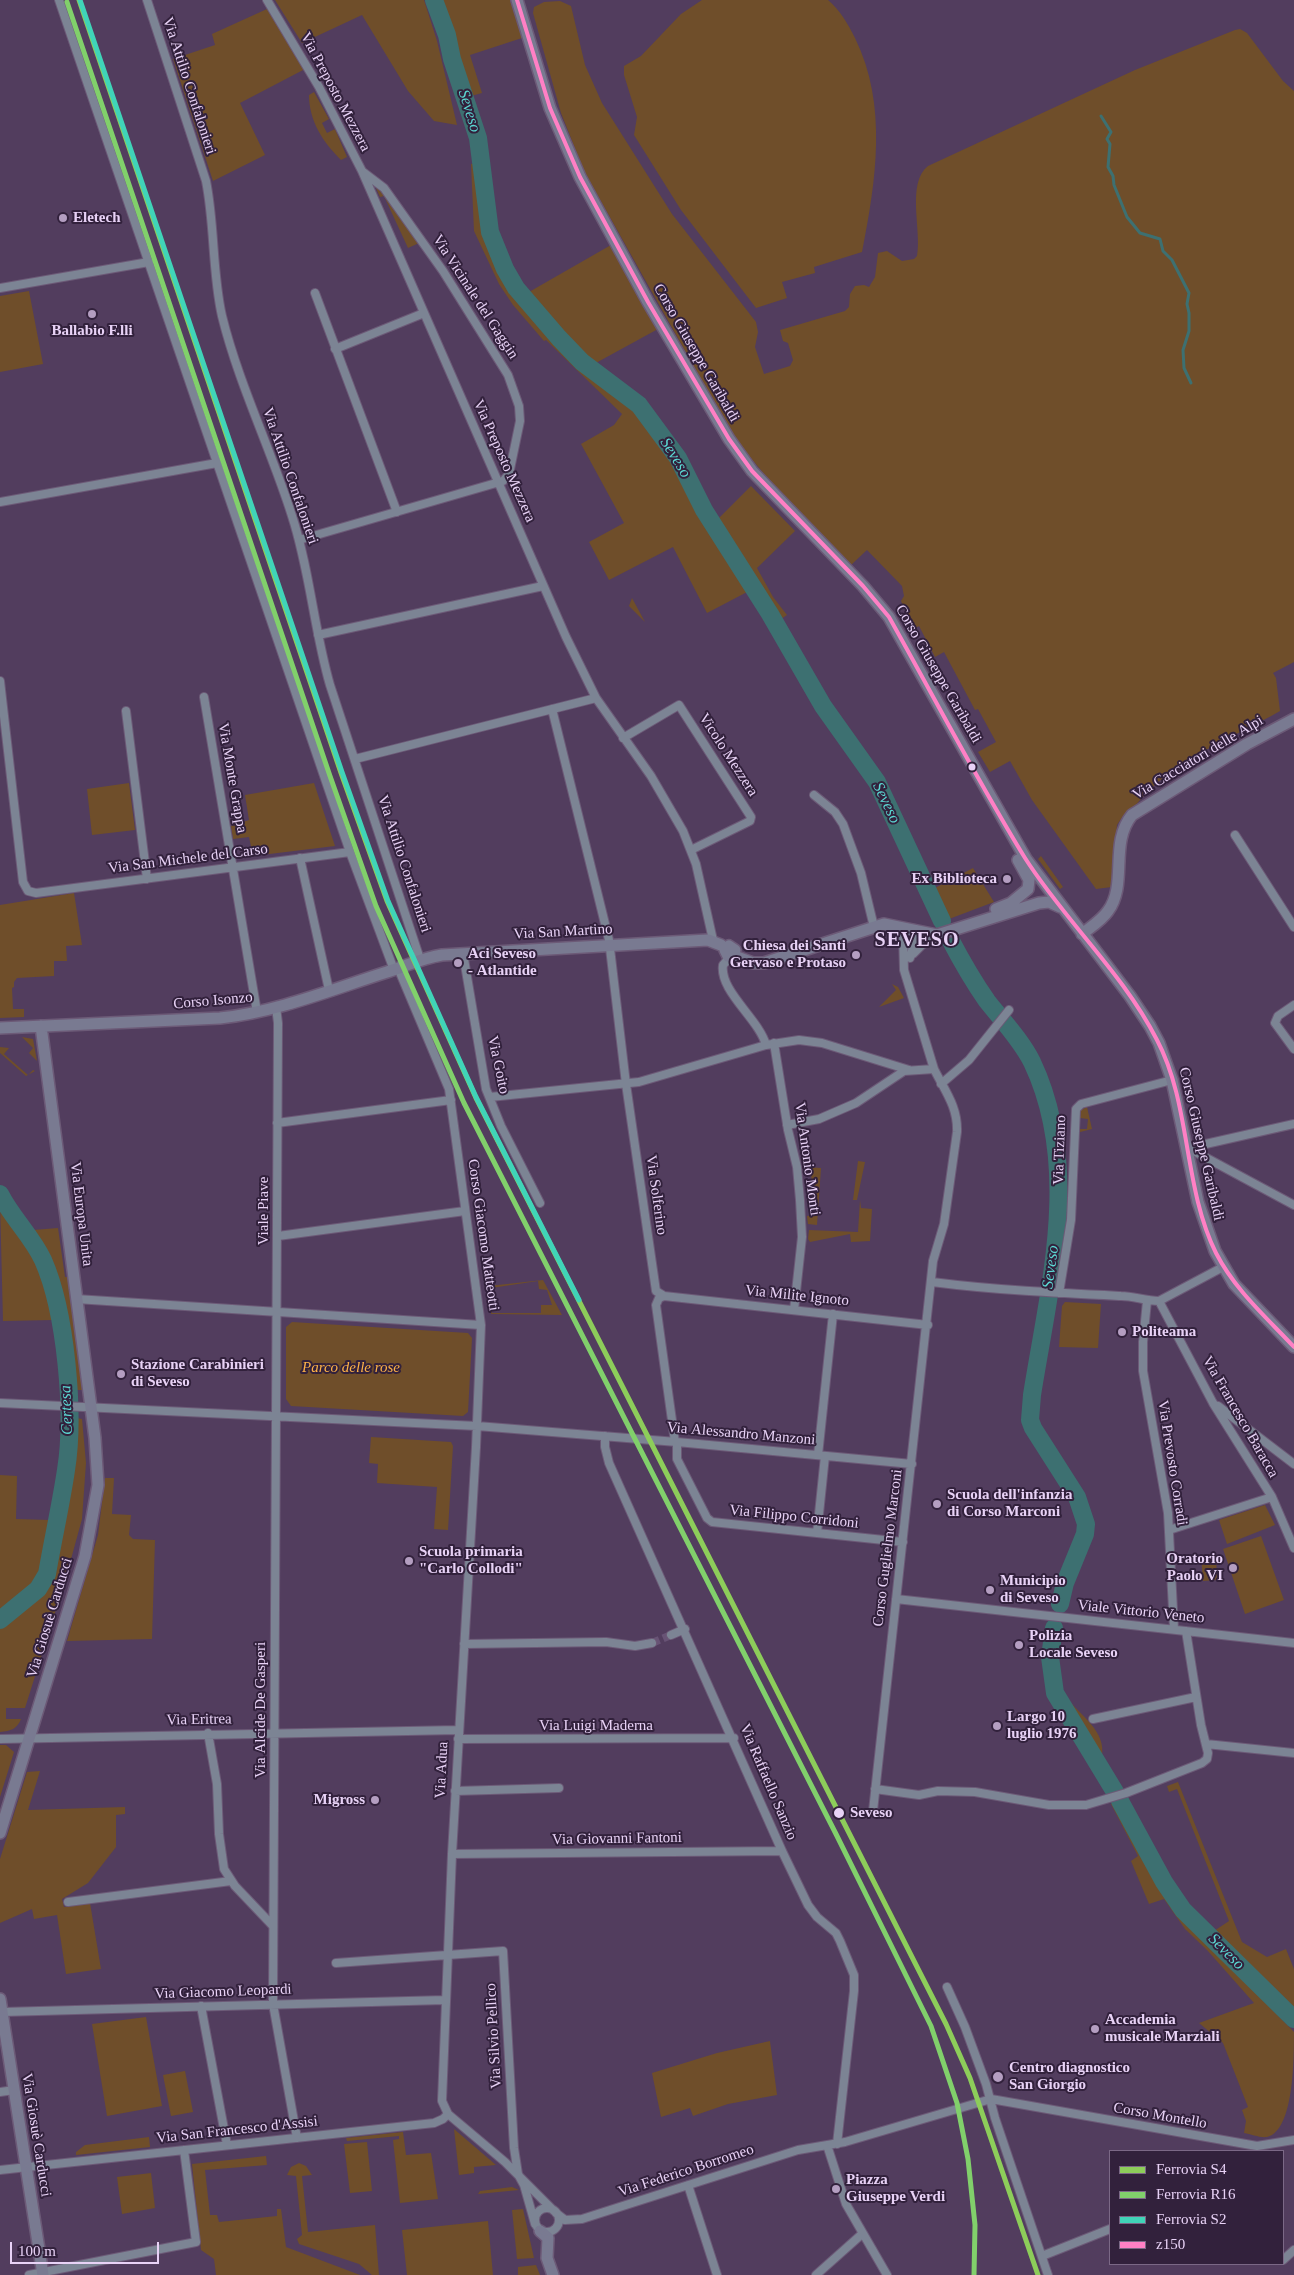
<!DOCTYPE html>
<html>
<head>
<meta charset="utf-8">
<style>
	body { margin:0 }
	#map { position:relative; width:1294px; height:2275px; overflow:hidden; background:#523d5e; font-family:"Times New Roman",serif }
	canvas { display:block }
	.legend { position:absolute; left:1109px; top:2150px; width:175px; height:115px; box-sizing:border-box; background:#32213c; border:1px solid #7b6886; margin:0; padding:6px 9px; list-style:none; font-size:15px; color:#e8d2f6 }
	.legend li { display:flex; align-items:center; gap:10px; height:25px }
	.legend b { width:25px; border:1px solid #7b6886 }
	.scale { position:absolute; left:10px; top:2242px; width:149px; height:22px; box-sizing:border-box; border:2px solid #e8d2f6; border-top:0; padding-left:6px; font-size:15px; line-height:18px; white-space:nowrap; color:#e8d2f6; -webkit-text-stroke:4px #32213c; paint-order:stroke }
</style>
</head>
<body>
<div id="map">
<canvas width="1294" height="2275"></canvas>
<ul class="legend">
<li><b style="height:6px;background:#8dcd5a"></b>Ferrovia S4</li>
<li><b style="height:6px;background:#81d06b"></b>Ferrovia R16</li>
<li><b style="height:6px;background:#40d4b8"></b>Ferrovia S2</li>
<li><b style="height:6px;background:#ff80c5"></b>z150</li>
</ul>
<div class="scale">100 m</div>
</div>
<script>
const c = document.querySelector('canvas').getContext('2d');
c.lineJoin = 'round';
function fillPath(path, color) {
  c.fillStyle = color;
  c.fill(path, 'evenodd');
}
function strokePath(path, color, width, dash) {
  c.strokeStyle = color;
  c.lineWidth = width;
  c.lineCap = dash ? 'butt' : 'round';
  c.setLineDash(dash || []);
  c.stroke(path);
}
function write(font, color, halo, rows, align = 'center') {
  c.font = font + ' "Times New Roman",serif';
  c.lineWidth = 4;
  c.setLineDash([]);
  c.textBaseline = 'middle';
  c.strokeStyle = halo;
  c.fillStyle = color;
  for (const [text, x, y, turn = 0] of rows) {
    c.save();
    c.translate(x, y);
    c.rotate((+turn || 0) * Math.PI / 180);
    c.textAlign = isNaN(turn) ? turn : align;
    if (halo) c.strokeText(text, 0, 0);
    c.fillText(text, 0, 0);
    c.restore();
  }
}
const green = new Path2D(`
	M 275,0 L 424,0 L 437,41 L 457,125 L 434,121 L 408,91 L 362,15 L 302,43 Z
	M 441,0 L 510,0 L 522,38 L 470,55 L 482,93 L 471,96 Z
	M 702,0 L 828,0 C 840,10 848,24 855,38 C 888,105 876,181 862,252 L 814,267 L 815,273 L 782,282 L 787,298 L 756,308 L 681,210 L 634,135 L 637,117 L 624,75 L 624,66 L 641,56 L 681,14 Z
	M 560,1 L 571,6 L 585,65 L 602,103 L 672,214 L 756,322 L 758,332 L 755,347 L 764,374 L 790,366 L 793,360 L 788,343 L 783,341 L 780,330 L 845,311 L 849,307 L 850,294 L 855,286 L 864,285 L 869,287 L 875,277 L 878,253 L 887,251 L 902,261 L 914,259 L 917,256 C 922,231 906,183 928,166 L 1135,70 L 1235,30 L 1240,29 L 1247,33 L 1283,81 L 1294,91 L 1294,662 L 1273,673 L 1276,678 L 1280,711 C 1231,739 1178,757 1140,800 C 1132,810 1123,814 1117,825 L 1112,887 L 1096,889 L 1032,800 L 1010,761 L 990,772 L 978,752 L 996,742 L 978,709 L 975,710 L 944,652 L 935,657 L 919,626 L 914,629 L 901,601 L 904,596 L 902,586 L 867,550 L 851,565 C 807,520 761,477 726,424 L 584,171 L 561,113 L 533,13 L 534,7 L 544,2 Z
	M 267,9 L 305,69 L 240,103 L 265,155 L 213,181 L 173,59 L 215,45 L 212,34 Z
	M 314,92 L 329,119 L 322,123 L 327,133 L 335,129 L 347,157 L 341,160 C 323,142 309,121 309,95 Z
	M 475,163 L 483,234 L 513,292 L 567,356 L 637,413 L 658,439 L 670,457 L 700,516 L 749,591 L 707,613 L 673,547 L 609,580 L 589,542 L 624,523 L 581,444 L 614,425 L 622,414 L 546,340 L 544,341 L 513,305 L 499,284 L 474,231 L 471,164 Z
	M 379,187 L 419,243 L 408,248 L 384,196 L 380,197 L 376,188 Z
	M 611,245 L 658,329 L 594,364 L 574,346 L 529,292 Z
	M 29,291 L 43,364 L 0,372 L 0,296 Z
	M 751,486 L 795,531 L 757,568 L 773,597 L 787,615 L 781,619 L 717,520 Z
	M 632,598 L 645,622 L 629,606 Z
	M 129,783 L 135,830 L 92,835 L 87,789 Z
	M 314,783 L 335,846 L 253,856 L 249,837 L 233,839 L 231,826 L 249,820 L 245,795 Z
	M 1041,856 L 1063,887 L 1060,889 L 1038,859 Z
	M 973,868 L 994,902 L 949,919 L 933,889 Z
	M 74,893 L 82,945 L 66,946 L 67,961 L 54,961 L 54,976 L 17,978 L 14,982 L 14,987 L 12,988 L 13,1009 L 24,1009 L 24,1017 L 0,1018 L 0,905 Z
	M 892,984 L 898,987 L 904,998 L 879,1007 L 896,990 Z
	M 22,1037 L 33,1039 L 37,1061 L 29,1053 L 33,1048 Z
	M 0,1047 L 9,1048 L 4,1054 L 28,1075 L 33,1070 L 35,1071 L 26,1076 L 0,1053 Z
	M 1087,1107 L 1092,1129 L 1080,1132 L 1080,1129 L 1087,1129 L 1088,1119 L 1080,1118 L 1081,1110 Z
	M 858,1161 L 865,1162 L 857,1200 L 853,1200 Z
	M 806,1167 L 821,1168 L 817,1225 L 808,1224 L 807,1216 L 814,1215 L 811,1171 L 806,1170 Z
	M 860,1200 L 861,1208 L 872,1209 L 870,1241 L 851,1242 L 850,1234 L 810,1242 L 808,1239 L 809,1230 L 858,1232 Z
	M 0,1202 C 27,1245 51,1265 54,1320 L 3,1321 Z
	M 58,1228 L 65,1277 L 68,1277 L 83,1390 L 74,1390 C 66,1332 60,1283 33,1230 Z
	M 543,1280 L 562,1315 L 491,1314 L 492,1305 L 492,1313 L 541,1313 L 541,1305 L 552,1305 L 547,1290 L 539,1289 L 538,1281 L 491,1288 L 491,1295 L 489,1286 Z
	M 1065,1302 L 1101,1304 L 1098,1348 L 1059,1347 L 1062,1306 Z
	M 292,1322 L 468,1333 L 472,1338 L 468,1412 L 463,1416 L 291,1406 L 286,1399 L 286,1327 Z
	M 72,1417 L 82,1419 L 86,1463 L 82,1519 L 65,1581 L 25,1708 L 6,1708 L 6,1719 L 21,1719 C 17,1729 11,1731 0,1732 L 0,1628 L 38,1598 L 51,1580 L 70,1480 L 73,1451 Z
	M 371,1437 L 451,1442 L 453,1446 L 448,1530 L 434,1529 L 437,1487 L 377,1483 L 378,1464 L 369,1463 Z
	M 0,1475 L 17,1476 L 16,1519 L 50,1520 C 48,1539 48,1563 39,1579 C 31,1593 13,1604 0,1614 Z
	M 105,1478 L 114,1478 L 112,1514 L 131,1515 L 129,1535 L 133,1539 L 155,1540 L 152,1639 L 67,1641 L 98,1535 Z
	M 1265,1505 L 1275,1525 L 1227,1544 L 1219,1520 Z
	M 1261,1536 L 1284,1600 L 1245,1614 L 1223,1549 Z
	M 1216,1554 L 1217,1580 L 1203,1581 L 1201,1555 Z
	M 1067,1698 C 1081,1716 1106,1731 1102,1756 Z
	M 0,1745 L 6,1745 L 14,1752 L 0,1797 Z
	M 40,1771 L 28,1810 L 125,1807 L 125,1814 L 116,1815 L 116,1847 L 88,1883 L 62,1899 L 64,1907 L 90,1903 L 101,1969 L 66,1974 L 57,1915 L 34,1919 L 32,1909 L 0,1923 L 0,1859 L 27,1772 Z
	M 1178,1782 L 1242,1942 L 1267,1957 L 1286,1949 L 1294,1969 L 1294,2007 L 1214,1931 L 1229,1921 L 1177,1789 L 1169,1792 L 1167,1786 Z
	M 1113,1803 L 1148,1868 L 1174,1909 L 1294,2032 C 1294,2059 1294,2131 1267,2137 C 1260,2138 1251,2134 1244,2133 L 1246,2121 L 1242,2110 L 1248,2107 L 1223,2043 L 1199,2023 L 1254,2003 L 1207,1950 L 1185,1929 L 1164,1899 L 1149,1904 L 1131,1861 L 1138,1856 L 1111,1804 Z
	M 146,2017 L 162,2106 L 107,2116 L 92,2024 Z
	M 770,2041 L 777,2095 L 728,2104 L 693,2116 L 690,2108 L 661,2117 L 652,2073 L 717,2053 Z
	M 185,2071 L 193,2112 L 171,2116 L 163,2075 Z
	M 454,2129 L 496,2165 L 474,2167 L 474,2173 L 459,2175 Z
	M 403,2132 L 406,2155 L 431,2153 L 438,2199 L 400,2203 L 393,2140 L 399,2139 L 399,2136 L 347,2141 L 346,2138 Z
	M 149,2137 L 150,2147 L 76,2155 L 76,2152 L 85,2145 Z
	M 367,2142 L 372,2191 L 350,2193 L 344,2144 Z
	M 266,2156 L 267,2165 L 205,2170 L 210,2215 L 217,2215 L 219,2222 L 277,2216 L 277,2209 L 281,2209 L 286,2247 L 360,2275 L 216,2275 L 214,2259 L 201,2250 L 192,2164 Z
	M 299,2163 L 306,2166 L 312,2175 L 302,2176 L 308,2232 L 375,2225 L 379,2275 L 372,2275 L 359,2264 L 299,2244 L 297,2239 L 302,2235 L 296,2176 L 287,2175 L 291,2167 Z
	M 151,2173 L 155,2208 L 122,2214 L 117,2177 Z
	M 512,2187 L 519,2190 L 478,2194 L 480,2191 Z
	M 523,2209 L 534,2258 L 517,2259 L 512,2210 Z
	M 488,2221 L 493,2275 L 407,2275 L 402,2230 Z
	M 536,2265 L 540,2275 L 518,2275 L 518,2267 Z`);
const stream = new Path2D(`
	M 1101,116 L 1111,132 L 1107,139 L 1110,144 L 1108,167 L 1113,176 L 1114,185 L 1127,217 L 1140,233 L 1160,239 L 1163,251 L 1172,260 L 1189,293 L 1187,304 L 1189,313 L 1189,331 L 1183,350 L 1184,368 L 1191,383`);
const river = new Path2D(`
	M 434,0 L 447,35 L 452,59 L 478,138 L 490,232 L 505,269 L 516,288 L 559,338 L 582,362 L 639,405 L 678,458 L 704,510 L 770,614 L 823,706 L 877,782 L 942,921
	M 950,939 C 961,960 973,981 987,1001 C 1002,1020 1021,1040 1032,1062 C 1082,1167 1049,1287 1032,1395 L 1030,1420 L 1033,1428 L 1077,1497 L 1086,1524 L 1085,1534 L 1065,1583 L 1060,1604
	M 0,1194 C 12,1218 32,1236 43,1260 C 66,1312 75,1414 66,1470 C 61,1504 53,1539 47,1574 L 38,1589 L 0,1620
	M 1054,1628 L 1050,1657 L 1055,1693 L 1115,1792
	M 1120,1801 L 1164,1882 L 1183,1910 L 1294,2019`);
const streetTunnel = new Path2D(`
	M 652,1643 L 671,1635`);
const street = new Path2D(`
	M 59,0 L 350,852 L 394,970
	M 147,0 L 206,181 C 215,226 212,272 222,316 C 239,385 271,449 292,516 C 310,571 314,630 330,685 L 420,959
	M 267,0 L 319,87 L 362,171 L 566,637 L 596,698 L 651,776 L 683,831 L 696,864 L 713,940
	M 0,288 L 149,262
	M 315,293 L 397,512
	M 335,349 L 424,313
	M 0,502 L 217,463
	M 299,540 L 503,481 L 509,474 L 520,421 L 519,406 L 508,375 L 443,271 L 384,188 L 363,172
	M 318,635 L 543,586
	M 0,681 L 23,882 L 28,891 L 36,893 L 350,852
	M 204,697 L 257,1012
	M 552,709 L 609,940 L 626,1084 L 656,1291 L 664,1296 L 928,1325
	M 126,711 L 147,879
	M 623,738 L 679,705 L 751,817 L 750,821 L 691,850
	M 355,759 L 596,698
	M 814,795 L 835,812 L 843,824 L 861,873 L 874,927
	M 1235,835 L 1294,927
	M 300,858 L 329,990
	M 463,953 L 486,1089 L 501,1126 L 540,1203
	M 913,954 L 922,945 L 940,935
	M 731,956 L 723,965 C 719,991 759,1019 766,1045
	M 398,968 L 449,1089 L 481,1325 L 476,1447 L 452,1854 L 442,2101 L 448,2114 L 505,2162 L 554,2211
	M 1294,1005 L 1278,1016 L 1275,1023 L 1294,1049
	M 276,1007 L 278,1023 L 273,2004 L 297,2138
	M 774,1043 L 788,1130 L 797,1167 L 800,1200 L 802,1237 L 794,1310
	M 941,1084 L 969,1060 L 1009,1010
	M 490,1097 L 639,1082 L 766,1045 L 799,1040 L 822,1043 L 909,1070
	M 277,1123 L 451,1100
	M 787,1125 L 819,1119 L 856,1103 L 904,1071 L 934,1069 L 904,970 L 903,934 L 910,929 L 914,931 L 916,936 L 910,958
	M 1188,1148 L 1294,1205
	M 1188,1148 L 1294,1124
	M 278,1236 L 465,1211
	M 932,1282 C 994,1290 1058,1293 1121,1296 C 1134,1296 1145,1301 1159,1301 L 1223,1267
	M 1059,1293 L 1071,1220 L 1076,1109 L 1081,1104 L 1172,1080
	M 664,1296 L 659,1298 L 656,1305 L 675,1442
	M 76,1299 L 481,1325
	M 1147,1301 L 1143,1342 L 1143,1371 L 1168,1513 L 1174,1629
	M 1159,1301 L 1213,1403 L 1272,1497 L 1294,1548
	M 0,1403 L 477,1426 L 677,1442 L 912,1464
	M 1218,1406 L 1294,1464
	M 605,1436 L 605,1447 L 609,1463 L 782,1851 L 808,1905 L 817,1917 L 836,1933 L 840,1941 L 854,1975 L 854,1991 L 837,2144
	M 677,1442 L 677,1459 L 707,1518 L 712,1522 L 903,1542
	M 818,1455 L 833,1314
	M 1169,1530 L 1272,1497
	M 817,1533 L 825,1456
	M 896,1599 L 1294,1643
	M 671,1635 L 685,1629
	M 464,1644 L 606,1642 L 635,1646 L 652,1643
	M 1093,1719 L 1196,1697
	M 208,1733 L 217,1784 L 219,1834 L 224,1869 L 235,1886 L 273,1926
	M 0,1739 L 458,1730
	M 458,1739 L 734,1738
	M 1206,1744 L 1294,1753
	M 875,1789 L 919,1795 L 938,1791 L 975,1792 L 1049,1805 L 1086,1805 L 1126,1793 L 1202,1763 L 1207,1759 L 1208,1753 L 1201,1725 L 1186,1631
	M 455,1791 L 559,1788
	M 873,1811 L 933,1261 L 944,1224 L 957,1132 C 958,1107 945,1091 934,1069
	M 452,1854 L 782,1851
	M 68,1902 L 231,1881
	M 336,1963 L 503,1951 L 514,2148 L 518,2174 L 524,2185 L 535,2224
	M 947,1987 L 965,2027 L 986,2084 L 995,2118 L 1048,2275
	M 201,2006 L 227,2145
	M 2,2012 L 445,2000
	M 0,2092 L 14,2090
	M 827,2145 L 846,2204 L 887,2275
	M 0,2170 L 434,2123 L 443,2119 L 448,2114
	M 688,2185 L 717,2275
	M535 2220a12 12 0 1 1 24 0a12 12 0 1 1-24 0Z
	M 556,2213 L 565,2220 L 582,2219 L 798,2150 L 845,2142 L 991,2099 L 1257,2146 L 1294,2140
	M 1042,2256 L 1110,2229
	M 1283,2260 L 1294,2250
	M 29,2275 L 196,2242 L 184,2150
	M 816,2275 L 862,2234`);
const secondary = new Path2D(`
	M 517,0 L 550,108 L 580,177 L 648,302 L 729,439 L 752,471 L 863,586 L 889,617 L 1026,859 L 1130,996 L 1150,1026 L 1159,1043 L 1172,1080 L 1198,1202 L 1215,1251 L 1234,1284 L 1294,1347
	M 996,909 L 1011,903 L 1028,889 L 1029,880 L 1018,860
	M 1082,934 C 1091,927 1102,920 1108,911 C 1128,884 1109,843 1132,815 L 1247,744 L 1294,719
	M 731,956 L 735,950 L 729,946 L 725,950 L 728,956 L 737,957 L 753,963 L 764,963 L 884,924 L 937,935 L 1039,903 L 1049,902 L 1060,907
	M 0,1028 L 220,1018 C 277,1012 333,989 387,972 C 406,966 422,958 442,955 L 708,940 L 721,945
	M 0,1833 L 85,1556 L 98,1485 L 95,1438 L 41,1026
	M 0,1999 L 43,2275
	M 540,2231 L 548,2238 L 547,2258 L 553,2275`);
const bus1 = new Path2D(`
	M 517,0 L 550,108 L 580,177 L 648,302 L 729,439 L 752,471 L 863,586 L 889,617 C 934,697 977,780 1025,858 C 1065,921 1123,973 1157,1040 C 1191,1104 1183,1187 1216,1253 C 1235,1290 1266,1317 1294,1347`);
const rail1 = new Path2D(`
	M 79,0 L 341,773 L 387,901 L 476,1098 L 946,2024 L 970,2078 L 1038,2275`);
const rail2 = new Path2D(`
	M 67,2 L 330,776 L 376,906 L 464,1103 L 836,1834 L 931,2026 L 957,2103 L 968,2159 L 975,2225 L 974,2275`);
const rail3 = new Path2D(`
	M 80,0 L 342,772 L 388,901 L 476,1097 L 579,1300`);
const markers = [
	[63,218,5,"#b49ec1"],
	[92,314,5,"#b49ec1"],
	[972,767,4.5,"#e8d2f6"],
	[1007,879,5,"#b49ec1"],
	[856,955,5,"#b49ec1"],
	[458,963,5,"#b49ec1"],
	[1122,1332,5,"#b49ec1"],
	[121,1374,5,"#b49ec1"],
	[937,1504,5,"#b49ec1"],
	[409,1561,5,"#b49ec1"],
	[1233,1568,5,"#b49ec1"],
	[990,1590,5,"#b49ec1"],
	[1019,1645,5,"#b49ec1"],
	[997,1726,5,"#b49ec1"],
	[375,1800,5,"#b49ec1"],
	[839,1813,6,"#e8d2f6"],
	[1095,2029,5,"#b49ec1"],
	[998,2077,6,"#b49ec1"],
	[836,2189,5,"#b49ec1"]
];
const streetNames = [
	["Via Attilio Confalonieri",189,86,72],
	["Via Preposto Mezzera",335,92,62],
	["Via Vicinale del Gaggin",475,297,57],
	["Corso Giuseppe Garibaldi",696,353,60],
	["Via Preposto Mezzera",504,461,66],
	["Via Attilio Confalonieri",290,476,71],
	["Corso Giuseppe Garibaldi",938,674,60],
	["Vicolo Mezzera",728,755,57],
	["Via Cacciatori delle Alpi",1198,758,-31],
	["Via Monte Grappa",232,778,80],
	["Via San Michele del Carso",188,859,-7],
	["Via Attilio Confalonieri",404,864,72],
	["Via San Martino",563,932,-3],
	["Corso Isonzo",213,1001,-5],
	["Via Goito",498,1065,78],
	["Corso Giuseppe Garibaldi",1201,1144,77],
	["Via Tiziano",1060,1150,-88],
	["Via Antonio Monti",807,1159,82],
	["Via Solferino",656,1195,82],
	["Viale Piave",264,1211,-90],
	["Via Europa Unita",81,1214,83],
	["Corso Giacomo Matteotti",483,1235,82],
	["Via Milite Ignoto",797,1296,6],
	["Via Francesco Baracca",1240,1417,60],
	["Via Alessandro Manzoni",741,1434,5],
	["Via Prevosto Corradi",1172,1463,81],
	["Via Filippo Corridoni",794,1517,6],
	["Corso Guglielmo Marconi",888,1548,-83],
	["Viale Vittorio Veneto",1141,1612,6],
	["Via Giosuè Carducci",50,1618,-73],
	["Via Alcide De Gasperi",261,1710,-90],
	["Via Eritrea",199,1720,-1],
	["Via Luigi Maderna",596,1726],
	["Via Adua",442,1770,-87],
	["Via Raffaello Sanzio",768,1782,67],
	["Via Giovanni Fantoni",617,1839,-1],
	["Via Giacomo Leopardi",223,1992,-2],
	["Via Silvio Pellico",494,2036,-93],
	["Corso Montello",1160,2116,10],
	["Via San Francesco d'Assisi",237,2130,-6],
	["Via Giosuè Carducci",36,2135,81],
	["Via Federico Borromeo",686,2171,-18]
];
const poiNames = [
	["Eletech",73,218],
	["Ballabio F.lli",92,331,"center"],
	["Ex Biblioteca",997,879,"right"],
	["Chiesa dei Santi",846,946,"right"],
	["Gervaso e Protaso",846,963,"right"],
	["Aci Seveso",468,954],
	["- Atlantide",468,971],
	["Politeama",1132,1332],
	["Stazione Carabinieri",131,1365],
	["di Seveso",131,1382],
	["Scuola dell'infanzia",947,1495],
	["di Corso Marconi",947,1512],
	["Scuola primaria",419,1552],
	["\"Carlo Collodi\"",419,1569],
	["Oratorio",1223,1559,"right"],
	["Paolo VI",1223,1576,"right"],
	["Municipio",1000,1581],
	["di Seveso",1000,1598],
	["Polizia",1029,1636],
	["Locale Seveso",1029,1653],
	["Largo 10",1007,1717],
	["luglio 1976",1007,1734],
	["Migross",365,1800,"right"],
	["Accademia",1105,2020],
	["musicale Marziali",1105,2037],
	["Centro diagnostico",1009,2068],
	["San Giorgio",1009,2085],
	["Piazza",846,2180],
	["Giuseppe Verdi",846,2197]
];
const parkNames = [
	["Parco delle rose",351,1368]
];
const stopNames = [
	["Seveso",850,1813]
];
const waterNames = [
	["Seveso",469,111,73],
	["Seveso",675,458,58],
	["Seveso",886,803,64],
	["Seveso",1051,1267,-82],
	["Certesa",67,1410,-92],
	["Seveso",1226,1952,45]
];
const districtNames = [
	["SEVESO",917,941]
];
fillPath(green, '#6f4e2a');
strokePath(stream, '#3d7071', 3);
strokePath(river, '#3d7071', 18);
strokePath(streetTunnel, '#685375', 8, [8, 4]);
strokePath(street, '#6c5a77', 10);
strokePath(secondary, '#6c5a77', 14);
strokePath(street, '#7c8494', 8);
strokePath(secondary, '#797a91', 11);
strokePath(bus1, '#ff80c5', 4);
strokePath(rail1, '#8dcd5a', 5);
strokePath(rail2, '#81d06b', 5);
strokePath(rail3, '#40d4b8', 5);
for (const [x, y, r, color] of markers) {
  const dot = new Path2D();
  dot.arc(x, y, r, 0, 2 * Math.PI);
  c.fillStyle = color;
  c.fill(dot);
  strokePath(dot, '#32213c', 2);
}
write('15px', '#e8d2f6', '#32213c', streetNames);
write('bold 15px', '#e8d2f6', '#32213c', poiNames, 'left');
write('italic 15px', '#feb248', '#32213c', parkNames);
write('bold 15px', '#e8d2f6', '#32213c', stopNames, 'left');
write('italic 16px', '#5cd9d4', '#32213c', waterNames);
c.letterSpacing = '1px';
write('bold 20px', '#e8d2f6', '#32213c', districtNames);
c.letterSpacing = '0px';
</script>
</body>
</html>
